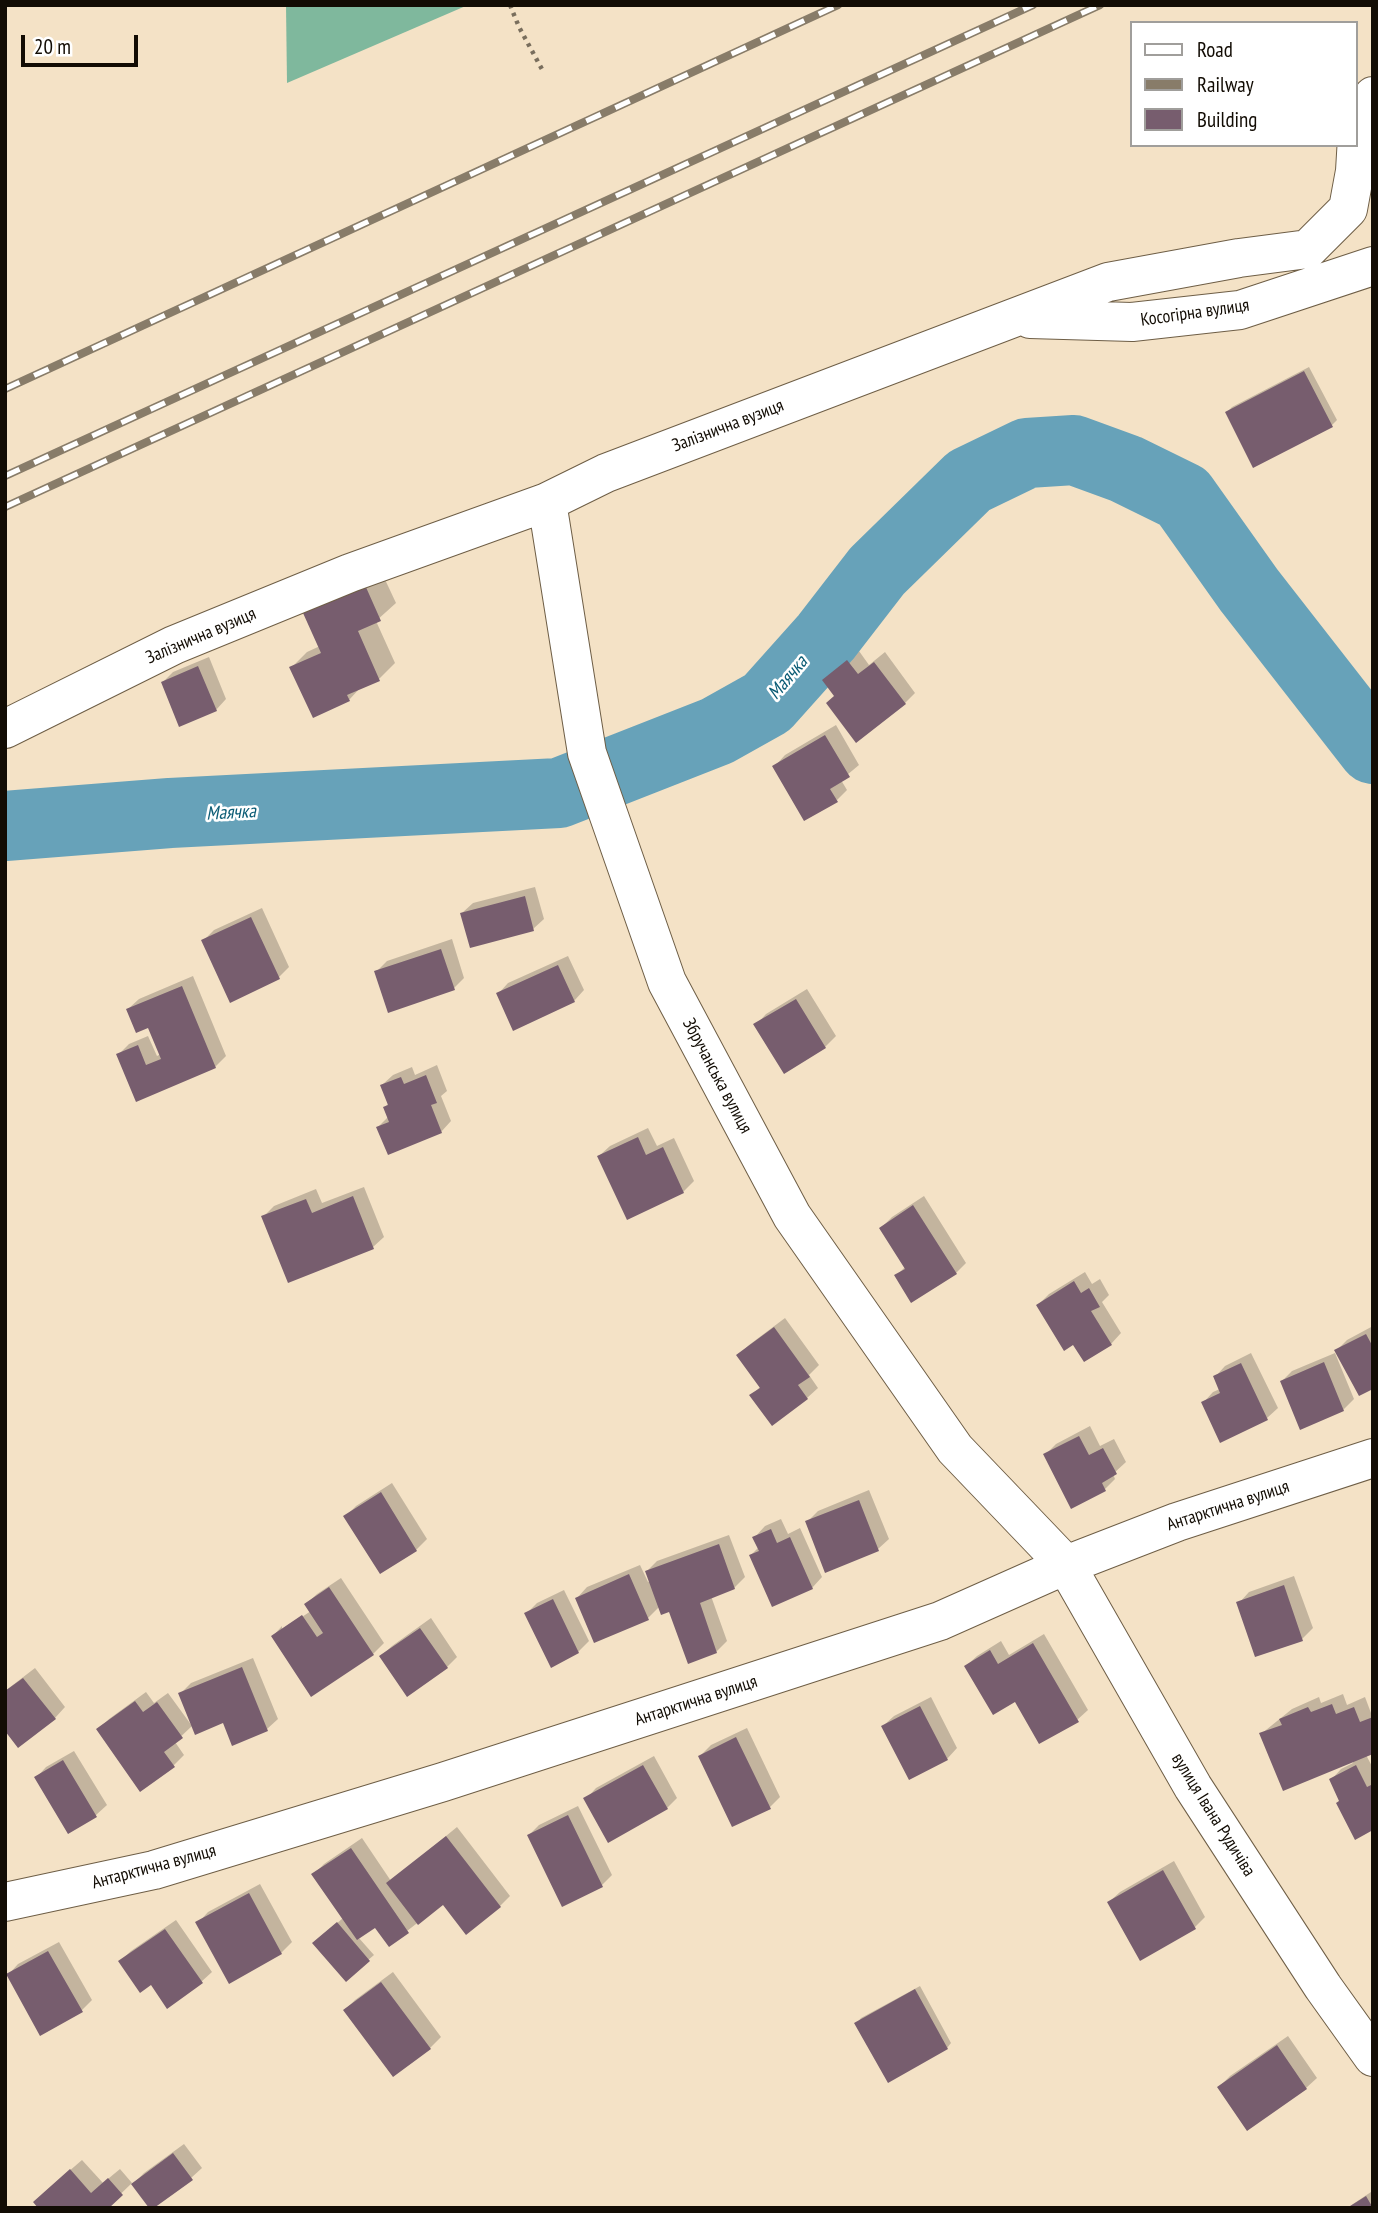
<!DOCTYPE html>
<html>
<head>
<meta charset="utf-8">
<style>
	body { margin:0 }
	#map { position:relative; width:1378px; height:2213px; overflow:hidden; background:#f4e2c6; font-family:"PT Sans Narrow",sans-serif }
	canvas { display:block }
	.frame { position:absolute; inset:0; border:7px solid #120c04; pointer-events:none }
	.legend { position:absolute; left:1130px; top:21px; width:228px; height:126px; box-sizing:border-box; background:#fff; border:2px solid #a09e9b; margin:0; padding:9px 12px; list-style:none; font-size:21px; color:#120c04 }
	.legend li { display:flex; align-items:center; gap:14px; height:35px }
	.legend b { width:35px; border:2px solid #a09e9b }
	.scale { position:absolute; left:21px; top:35px; width:117px; height:32px; box-sizing:border-box; border:4px solid #120c04; border-top:0; padding-left:9px; font-size:21px; line-height:24px; white-space:nowrap; color:#120c04; -webkit-text-stroke:5px #fff; paint-order:stroke }
</style>
</head>
<body>
<div id="map">
<canvas width="1378" height="2213"></canvas>
<div class="frame"></div>
<ul class="legend">
<li><b style="height:9px;background:#fff"></b>Road</li>
<li><b style="height:9px;background:#887c69"></b>Railway</li>
<li><b style="height:19px;background:#775d6e"></b>Building</li>
</ul>
<div class="scale">20 m</div>
</div>
<script>
const c = document.querySelector('canvas').getContext('2d');
c.lineJoin = 'round';
function fillPath(path, color) {
  c.fillStyle = color;
  c.fill(path, 'evenodd');
}
function strokePath(path, color, width, dash) {
  c.strokeStyle = color;
  c.lineWidth = width;
  c.lineCap = dash ? 'butt' : 'round';
  c.setLineDash(dash || []);
  c.stroke(path);
}
function write(font, color, halo, rows, align = 'center') {
  c.font = font + ' "PT Sans Narrow",sans-serif';
  c.lineWidth = 5;
  c.setLineDash([]);
  c.textBaseline = 'middle';
  c.strokeStyle = halo;
  c.fillStyle = color;
  for (const [text, x, y, turn = 0] of rows) {
    c.save();
    c.translate(x, y);
    c.rotate((+turn || 0) * Math.PI / 180);
    c.textAlign = isNaN(turn) ? turn : align;
    if (halo) c.strokeText(text, 0, 0);
    c.fillText(text, 0, 0);
    c.restore();
  }
}
const forest = new Path2D(`
	M 286,5 L 468,5 L 287,83 Z`);
const shadow = new Path2D(`
	M 1309,367 L 1337,420 L 1332,425 L 1227,412 L 1232,407 Z
	M 381,571 L 396,603 L 376,621 L 395,663 L 379,679 L 361,687 L 349,700 L 292,667 L 307,652 L 320,646 L 305,613 Z
	M 859,651 L 869,665 L 885,652 L 915,693 L 905,703 L 836,695 L 824,680 Z
	M 209,657 L 226,699 L 216,710 L 163,682 L 173,672 Z
	M 836,725 L 859,765 L 841,780 L 847,790 L 837,800 L 775,766 L 785,755 Z
	M 535,887 L 544,919 L 533,929 L 462,913 L 473,903 Z
	M 262,908 L 289,967 L 279,977 L 203,941 L 214,930 Z
	M 452,939 L 464,978 L 454,988 L 376,972 L 387,961 Z
	M 568,956 L 584,990 L 574,1001 L 498,994 L 508,983 Z
	M 193,976 L 226,1056 L 215,1067 L 137,1100 L 118,1055 L 129,1044 L 148,1036 L 157,1056 L 161,1054 L 149,1026 L 128,1009 L 139,999 Z
	M 807,989 L 836,1036 L 825,1047 L 756,1025 L 766,1014 Z
	M 437,1065 L 447,1091 L 441,1096 L 451,1121 L 441,1132 L 378,1127 L 388,1117 L 385,1107 L 389,1103 L 382,1085 L 393,1075 L 412,1067 L 415,1075 Z
	M 648,1128 L 657,1146 L 674,1138 L 694,1181 L 683,1192 L 628,1218 L 599,1156 L 610,1146 Z
	M 364,1187 L 384,1237 L 373,1247 L 263,1217 L 274,1206 L 316,1189 L 322,1203 Z
	M 924,1196 L 966,1263 L 956,1273 L 896,1276 L 905,1267 L 881,1228 L 892,1217 Z
	M 1085,1272 L 1092,1284 L 1100,1279 L 1109,1295 L 1102,1302 L 1121,1333 L 1111,1344 L 1073,1342 L 1038,1305 L 1049,1294 Z
	M 785,1318 L 819,1365 L 809,1375 L 818,1388 L 807,1398 L 752,1395 L 761,1386 L 738,1355 L 749,1345 Z
	M 1373,1326 L 1373,1387 L 1336,1351 L 1347,1340 Z
	M 1251,1353 L 1278,1408 L 1267,1418 L 1203,1403 L 1213,1392 L 1220,1389 L 1215,1377 L 1225,1366 Z
	M 1335,1353 L 1354,1399 L 1343,1410 L 1282,1381 L 1292,1371 Z
	M 1090,1426 L 1100,1446 L 1114,1439 L 1126,1462 L 1113,1474 L 1115,1479 L 1105,1489 L 1045,1455 L 1056,1444 Z
	M 392,1483 L 427,1539 L 416,1550 L 380,1572 L 346,1516 L 356,1506 Z
	M 869,1490 L 889,1539 L 878,1549 L 807,1522 L 818,1511 Z
	M 781,1519 L 788,1534 L 800,1528 L 822,1577 L 812,1588 L 751,1555 L 759,1547 L 755,1537 L 765,1526 Z
	M 729,1535 L 745,1577 L 734,1588 L 711,1596 L 727,1641 L 716,1652 L 670,1610 L 660,1606 L 648,1618 L 577,1598 L 587,1587 L 640,1565 L 648,1582 L 650,1581 L 647,1571 L 657,1561 Z
	M 1294,1576 L 1313,1628 L 1302,1639 L 1239,1603 L 1249,1592 Z
	M 341,1578 L 384,1643 L 373,1654 L 312,1694 L 273,1636 L 282,1626 L 282,1630 L 311,1611 L 306,1604 L 317,1594 Z
	M 564,1590 L 589,1641 L 578,1652 L 526,1614 L 537,1603 Z
	M 431,1618 L 457,1657 L 447,1667 L 381,1656 L 392,1646 Z
	M 1044,1634 L 1088,1710 L 1077,1720 L 1015,1700 L 966,1666 L 977,1656 L 1001,1641 L 1009,1655 Z
	M 253,1658 L 278,1719 L 267,1729 L 233,1743 L 224,1721 L 180,1694 L 191,1683 Z
	M 35,1668 L 65,1707 L 55,1718 L 5,1691 Z
	M 146,1692 L 154,1703 L 168,1693 L 192,1726 L 175,1742 L 184,1755 L 173,1766 L 98,1730 L 109,1719 Z
	M 1343,1694 L 1347,1705 L 1365,1697 L 1371,1713 L 1373,1712 L 1373,1752 L 1366,1755 L 1373,1768 L 1373,1829 L 1341,1800 L 1331,1780 L 1341,1769 L 1353,1763 L 1352,1760 L 1261,1734 L 1292,1709 L 1319,1697 L 1321,1703 Z
	M 931,1697 L 957,1748 L 947,1759 L 883,1726 L 894,1716 Z
	M 747,1728 L 780,1797 L 770,1807 L 700,1756 L 711,1745 Z
	M 74,1751 L 107,1805 L 96,1815 L 68,1832 L 36,1778 L 46,1767 Z
	M 654,1756 L 677,1798 L 667,1808 L 586,1799 L 596,1788 Z
	M 578,1806 L 612,1875 L 601,1886 L 529,1835 L 539,1825 Z
	M 457,1827 L 510,1896 L 500,1906 L 443,1903 L 389,1945 L 375,1925 L 358,1937 L 374,1955 L 346,1979 L 319,1939 L 343,1918 L 314,1874 L 324,1864 L 362,1838 L 391,1881 Z
	M 1174,1861 L 1205,1917 L 1195,1927 L 1109,1902 L 1120,1892 Z
	M 260,1884 L 292,1942 L 281,1953 L 198,1923 L 208,1912 Z
	M 176,1920 L 212,1972 L 201,1982 L 120,1961 L 131,1951 Z
	M 59,1942 L 92,2000 L 81,2011 L 8,1975 L 18,1964 Z
	M 393,1972 L 441,2037 L 430,2048 L 393,2075 L 345,2010 L 355,2000 Z
	M 920,1986 L 951,2043 L 947,2048 L 857,2023 L 861,2018 Z
	M 1288,2036 L 1317,2078 L 1306,2088 L 1219,2087 L 1230,2076 Z
	M 184,2144 L 202,2168 L 191,2178 L 133,2184 L 144,2173 Z
	M 82,2160 L 103,2183 L 120,2169 L 132,2183 L 106,2208 L 46,2191 Z
	M 1371,2192 L 1373,2208 L 1347,2208 Z`);
const river = new Path2D(`
	M 5,826 L 170,813 L 559,793 L 717,731 L 767,703 L 826,637 L 877,571 L 969,481 L 1027,453 L 1074,450 L 1126,469 L 1183,497 L 1249,590 L 1373,749`);
const building = new Path2D(`
	M 1304,371 L 1333,427 L 1253,468 L 1225,412 Z
	M 365,585 L 381,621 L 358,631 L 380,681 L 347,695 L 350,701 L 313,718 L 289,667 L 321,653 L 303,613 Z
	M 847,660 L 858,674 L 874,662 L 906,704 L 856,743 L 826,703 L 834,696 L 822,680 Z
	M 198,666 L 217,711 L 179,727 L 161,682 Z
	M 825,735 L 850,777 L 830,789 L 838,802 L 804,821 L 772,766 Z
	M 525,896 L 534,931 L 470,948 L 460,913 Z
	M 251,917 L 280,979 L 230,1003 L 201,940 Z
	M 441,949 L 455,990 L 388,1013 L 374,971 Z
	M 558,965 L 575,1002 L 513,1031 L 496,993 Z
	M 182,986 L 216,1068 L 136,1102 L 116,1054 L 138,1045 L 146,1065 L 161,1059 L 148,1028 L 136,1033 L 126,1009 Z
	M 796,999 L 826,1048 L 784,1074 L 753,1024 Z
	M 426,1075 L 437,1103 L 431,1105 L 442,1133 L 388,1155 L 376,1127 L 389,1122 L 383,1107 L 388,1105 L 380,1085 L 401,1077 L 404,1084 Z
	M 638,1137 L 646,1155 L 663,1147 L 684,1193 L 627,1220 L 597,1156 Z
	M 353,1196 L 374,1249 L 288,1283 L 261,1216 L 306,1199 L 312,1213 Z
	M 913,1205 L 957,1274 L 911,1303 L 894,1275 L 905,1269 L 879,1228 Z
	M 1074,1281 L 1081,1293 L 1089,1288 L 1100,1307 L 1091,1311 L 1112,1345 L 1084,1362 L 1073,1345 L 1064,1351 L 1036,1305 Z
	M 774,1327 L 810,1377 L 798,1385 L 808,1399 L 772,1426 L 749,1395 L 760,1388 L 736,1355 Z
	M 1366,1334 L 1373,1347 L 1373,1389 L 1359,1396 L 1334,1350 Z
	M 1324,1362 L 1344,1411 L 1300,1430 L 1280,1381 Z
	M 1241,1363 L 1268,1420 L 1220,1443 L 1201,1402 L 1220,1393 L 1213,1376 Z
	M 1079,1436 L 1089,1455 L 1103,1448 L 1117,1474 L 1102,1483 L 1106,1491 L 1071,1509 L 1043,1454 Z
	M 381,1492 L 417,1551 L 380,1574 L 343,1516 Z
	M 859,1500 L 879,1551 L 825,1573 L 805,1521 Z
	M 771,1529 L 777,1543 L 790,1537 L 813,1589 L 772,1607 L 749,1555 L 759,1551 L 752,1537 Z
	M 719,1544 L 735,1589 L 700,1603 L 717,1653 L 688,1664 L 669,1612 L 661,1615 L 645,1571 Z
	M 629,1574 L 649,1620 L 594,1643 L 575,1598 Z
	M 1284,1585 L 1303,1641 L 1255,1657 L 1236,1602 Z
	M 329,1587 L 374,1655 L 311,1697 L 271,1636 L 302,1615 L 317,1637 L 323,1633 L 304,1604 Z
	M 553,1599 L 579,1653 L 551,1668 L 524,1613 Z
	M 420,1628 L 448,1668 L 407,1697 L 379,1656 Z
	M 1033,1643 L 1079,1722 L 1039,1744 L 1015,1702 L 993,1715 L 964,1666 L 990,1650 L 998,1664 Z
	M 242,1667 L 268,1731 L 232,1746 L 223,1723 L 195,1735 L 178,1693 Z
	M 23,1678 L 56,1719 L 18,1748 L 5,1731 L 5,1691 Z
	M 135,1701 L 143,1712 L 157,1702 L 183,1738 L 164,1752 L 175,1767 L 140,1792 L 96,1729 Z
	M 1332,1704 L 1336,1714 L 1354,1707 L 1360,1722 L 1373,1717 L 1373,1754 L 1283,1791 L 1259,1733 L 1282,1725 L 1279,1719 L 1308,1707 L 1311,1712 Z
	M 920,1706 L 948,1760 L 909,1780 L 881,1726 Z
	M 736,1737 L 771,1809 L 732,1827 L 698,1756 Z
	M 63,1760 L 97,1817 L 68,1834 L 34,1777 Z
	M 643,1765 L 668,1809 L 608,1843 L 583,1798 Z
	M 1356,1765 L 1367,1787 L 1373,1784 L 1373,1830 L 1355,1840 L 1336,1803 L 1339,1801 L 1329,1779 Z
	M 568,1815 L 603,1887 L 562,1907 L 527,1835 Z
	M 446,1836 L 501,1907 L 466,1935 L 443,1905 L 418,1925 L 386,1883 Z
	M 351,1848 L 409,1933 L 389,1947 L 375,1928 L 357,1940 L 311,1874 Z
	M 1163,1870 L 1196,1929 L 1140,1961 L 1107,1902 Z
	M 249,1893 L 282,1954 L 229,1984 L 195,1922 Z
	M 337,1922 L 370,1961 L 346,1982 L 312,1943 Z
	M 165,1929 L 203,1983 L 167,2009 L 151,1985 L 140,1993 L 118,1961 Z
	M 48,1951 L 83,2012 L 40,2036 L 6,1974 Z
	M 381,1982 L 431,2049 L 393,2077 L 343,2010 Z
	M 915,1989 L 948,2049 L 888,2083 L 854,2023 Z
	M 1277,2045 L 1307,2089 L 1247,2131 L 1217,2087 Z
	M 173,2153 L 193,2180 L 154,2208 L 149,2208 L 131,2184 Z
	M 70,2169 L 91,2193 L 108,2178 L 123,2195 L 109,2208 L 38,2208 L 33,2202 Z
	M 1366,2196 L 1373,2208 L 1347,2208 Z`);
const path = new Path2D(`
	M 510,5 L 519,27 L 544,73`);
const street = new Path2D(`
	M 1030,319 L 1132,322 L 1240,310 L 1373,266
	M 547,502 L 587,753 L 667,982 L 792,1216 L 955,1449 L 1066,1565 L 1193,1787 L 1323,1987 L 1373,2057
	M 5,729 L 174,645 L 350,573 L 547,502 L 606,473 L 1108,282 L 1239,258 L 1308,249 L 1348,209 L 1355,171 L 1358,121 L 1373,96
	M 5,1902 L 154,1870 L 443,1782 L 647,1716 L 940,1621 L 1066,1565 L 1177,1522 L 1373,1458`);
const rail = new Path2D(`
	M 5,389 L 838,5
	M 5,476 L 1033,5
	M 5,507 L 1100,5`);
const streetNames = [
	["Косогірна вулиця",1195,313,-8],
	["Залізнична вузиця",728,426,-21],
	["Залізнична вузиця",201,636,-23],
	["Збручанська вулиця",717,1076,62],
	["Антарктична вулиця",1228,1506,-18],
	["Антарктична вулиця",696,1701,-18],
	["вулиця Івана Рудичіва",1213,1815,58],
	["Антарктична вулиця",154,1867,-15]
];
const waterNames = [
	["Маячка",788,678,-50],
	["Маячка",231,813,-3]
];
fillPath(forest, '#7fb89d');
fillPath(shadow, '#0003');
strokePath(river, '#67a2b9', 70);
fillPath(building, '#775d6e');
strokePath(street, '#6e5e46', 40);
strokePath(path, '#796e5d', 4.5, [3.5, 5]);
strokePath(street, '#fff', 38);
strokePath(rail, '#887c69', 8);
strokePath(rail, '#fff', 5, [16]);
write('18px', '#120c04', '#fff', streetNames);
write('italic 19px', '#0b5c75', '#fff', waterNames);
</script>
</body>
</html>
